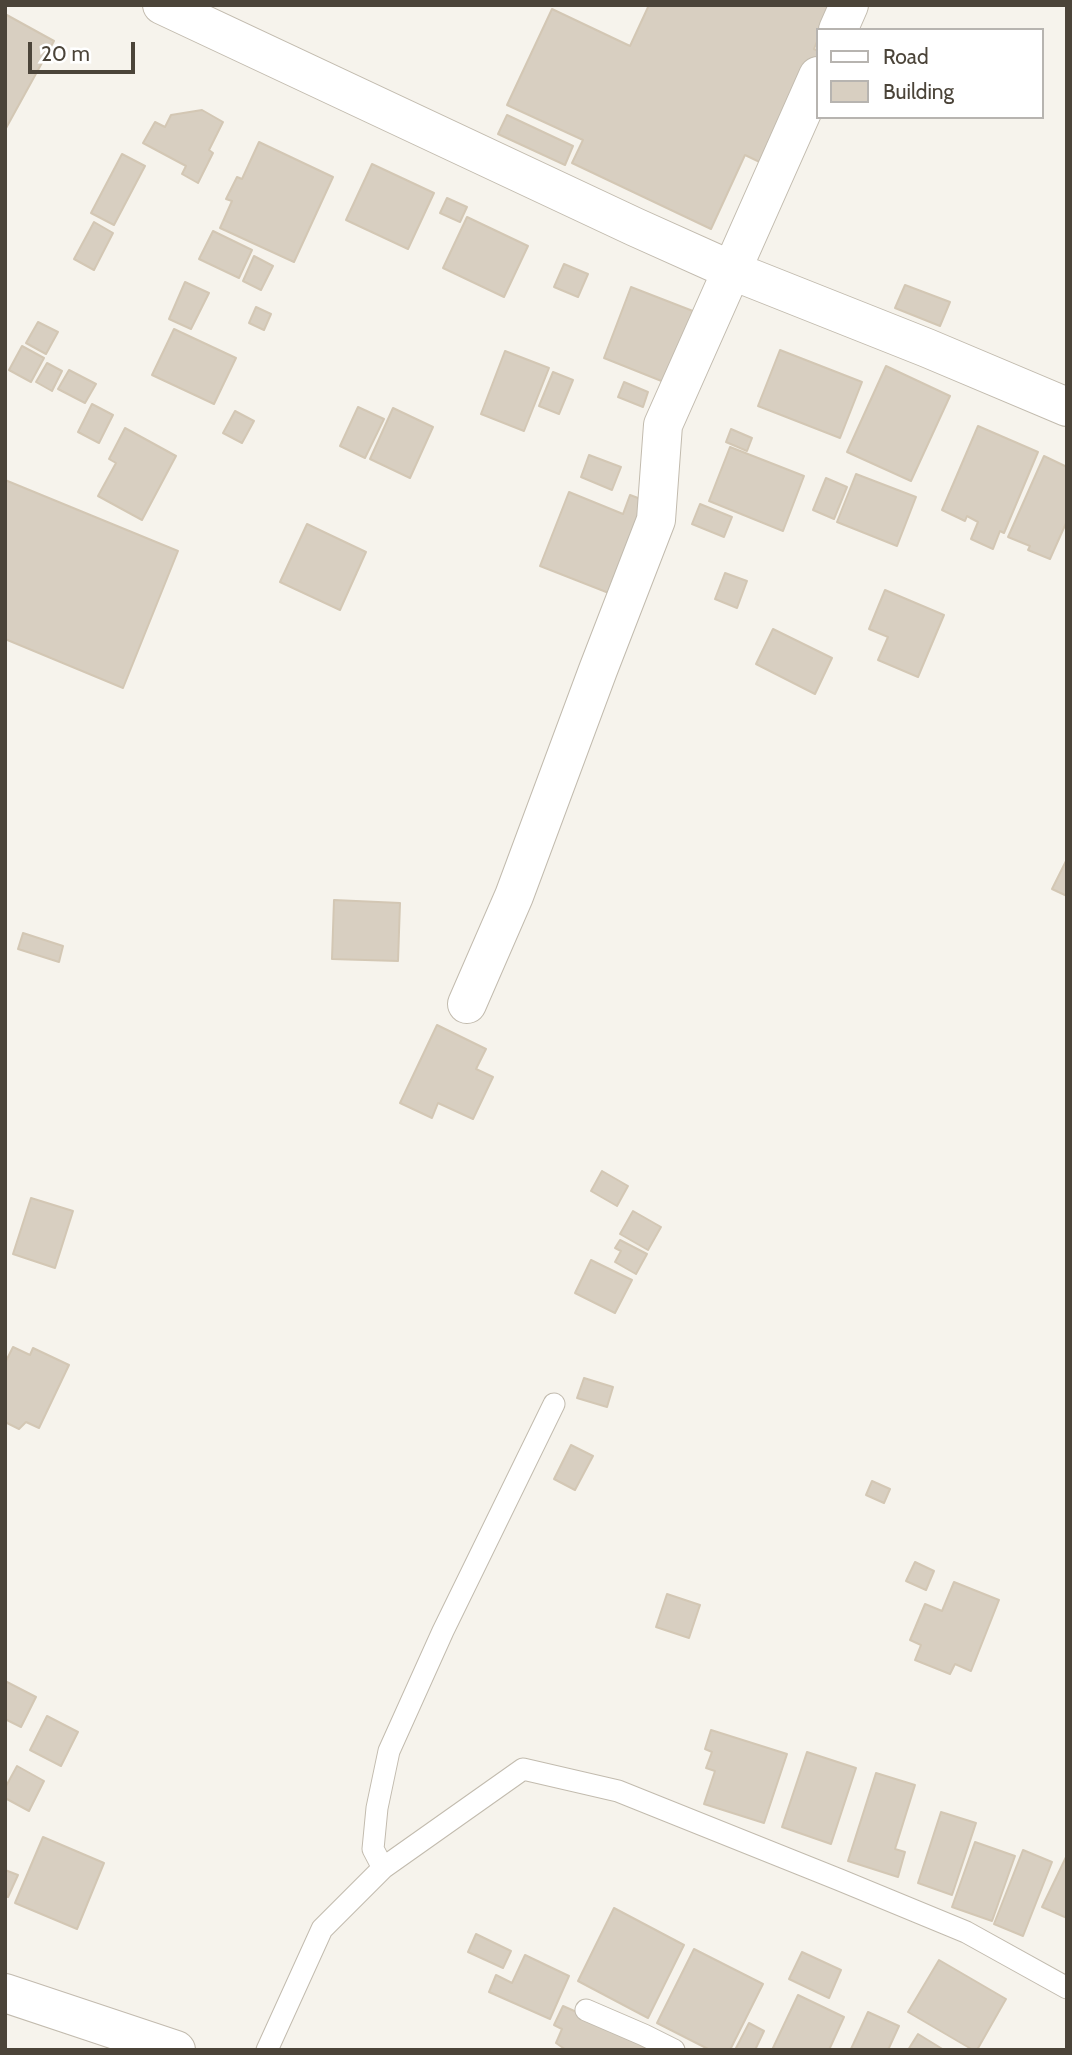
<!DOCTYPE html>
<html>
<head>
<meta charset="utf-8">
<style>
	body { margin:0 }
	#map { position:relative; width:1072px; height:2055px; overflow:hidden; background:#f6f3ec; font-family:Cabin,sans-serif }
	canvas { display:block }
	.frame { position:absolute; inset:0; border:7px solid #4b4439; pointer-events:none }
	.legend { position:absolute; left:816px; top:28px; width:228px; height:91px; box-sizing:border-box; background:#fff; border:2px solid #b7b4b0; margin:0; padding:9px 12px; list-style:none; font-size:21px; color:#4b4439 }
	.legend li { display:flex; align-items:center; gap:14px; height:35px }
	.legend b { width:35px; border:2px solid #b7b4b0 }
	.scale { position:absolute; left:28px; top:42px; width:107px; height:32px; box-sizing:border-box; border:4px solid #4b4439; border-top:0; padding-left:9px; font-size:21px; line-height:24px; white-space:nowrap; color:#4b4439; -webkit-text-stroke:5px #fff; paint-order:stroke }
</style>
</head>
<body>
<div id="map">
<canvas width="1072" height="2055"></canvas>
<div class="frame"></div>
<ul class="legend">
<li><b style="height:9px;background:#fff"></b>Road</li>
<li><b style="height:19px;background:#d8cfc1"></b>Building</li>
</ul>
<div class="scale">20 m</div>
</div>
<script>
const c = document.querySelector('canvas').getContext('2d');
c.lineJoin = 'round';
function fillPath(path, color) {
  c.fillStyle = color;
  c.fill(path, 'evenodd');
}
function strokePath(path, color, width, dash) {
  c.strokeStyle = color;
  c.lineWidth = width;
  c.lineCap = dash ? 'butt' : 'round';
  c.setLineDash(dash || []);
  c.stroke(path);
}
const building = new Path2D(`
	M 649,5 L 834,5 L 822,30 L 818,30 L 818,39 L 814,49 L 818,51 L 818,57 L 768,166 L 745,155 L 711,229 L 572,163 L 583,140 L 507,105 L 552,9 L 630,46 Z
	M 5,14 L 54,41 L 5,130 Z
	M 202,110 L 223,122 L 209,150 L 213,153 L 198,183 L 182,174 L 186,166 L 143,143 L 155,122 L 165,127 L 171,115 Z
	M 507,115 L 573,146 L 565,165 L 498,134 Z
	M 259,142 L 333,177 L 294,262 L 220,228 L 232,201 L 226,199 L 237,177 L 242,179 Z
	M 122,154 L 145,166 L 114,225 L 91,213 Z
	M 372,164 L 434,193 L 408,249 L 346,220 Z
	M 447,198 L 467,207 L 460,222 L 440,213 Z
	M 467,217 L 528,246 L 504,297 L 443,268 Z
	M 94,222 L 113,233 L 94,270 L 74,259 Z
	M 213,231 L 252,250 L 239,278 L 199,259 Z
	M 254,256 L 273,266 L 261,290 L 243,281 Z
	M 564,264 L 588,274 L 578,297 L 554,287 Z
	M 185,282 L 209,293 L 191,329 L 169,319 Z
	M 905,285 L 950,302 L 940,326 L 895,308 Z
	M 631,287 L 698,313 L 669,384 L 604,358 Z
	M 256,307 L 271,314 L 264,330 L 249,323 Z
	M 38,322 L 58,332 L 46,354 L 26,343 Z
	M 174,329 L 236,358 L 214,404 L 152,375 Z
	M 22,346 L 44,358 L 31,382 L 9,370 Z
	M 780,350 L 862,382 L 840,438 L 758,406 Z
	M 505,351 L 549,368 L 524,431 L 481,414 Z
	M 47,363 L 62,371 L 52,391 L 36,382 Z
	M 886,366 L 950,396 L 911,481 L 847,452 Z
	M 69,370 L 96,384 L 85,403 L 58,389 Z
	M 553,372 L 573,380 L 559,414 L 539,406 Z
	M 624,382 L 648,392 L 643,407 L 618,397 Z
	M 92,404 L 113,415 L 99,443 L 78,432 Z
	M 358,407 L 384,419 L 365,458 L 340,446 Z
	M 393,408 L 433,427 L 410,478 L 370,459 Z
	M 235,411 L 254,421 L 242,443 L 223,433 Z
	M 978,426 L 1038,452 L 1004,533 L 1000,531 L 993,549 L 971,539 L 978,522 L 967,516 L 965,521 L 942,510 Z
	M 125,428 L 176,456 L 142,520 L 98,496 L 116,463 L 109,459 Z
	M 731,429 L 752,438 L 747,451 L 726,442 Z
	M 730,447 L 804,476 L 783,531 L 709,501 Z
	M 589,455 L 621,467 L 612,490 L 581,477 Z
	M 1044,456 L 1067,467 L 1067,521 L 1050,559 L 1028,550 L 1030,546 L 1008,537 Z
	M 856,474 L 916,497 L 897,546 L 837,522 Z
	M 826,478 L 847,487 L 834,519 L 813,510 Z
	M 5,480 L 178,551 L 123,688 L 5,639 Z
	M 569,492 L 623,514 L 630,495 L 654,504 L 619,597 L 540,566 Z
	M 700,504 L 732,517 L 724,537 L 692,524 Z
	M 307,524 L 366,552 L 340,610 L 280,582 Z
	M 725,573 L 747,581 L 737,608 L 715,599 Z
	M 885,590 L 944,615 L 918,677 L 878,660 L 888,637 L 869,629 Z
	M 773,629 L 832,658 L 815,694 L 756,664 Z
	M 1067,859 L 1067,896 L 1052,889 Z
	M 334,900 L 400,903 L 398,961 L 332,959 Z
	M 23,933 L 63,946 L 59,962 L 18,949 Z
	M 437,1025 L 486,1049 L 476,1069 L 493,1077 L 473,1119 L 438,1103 L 432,1118 L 400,1103 Z
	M 602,1171 L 628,1186 L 617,1206 L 591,1191 Z
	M 31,1198 L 73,1211 L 55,1268 L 13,1254 Z
	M 633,1211 L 661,1227 L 648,1250 L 620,1234 Z
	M 620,1240 L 647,1254 L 636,1274 L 615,1262 L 621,1251 L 615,1248 Z
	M 591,1260 L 632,1280 L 615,1313 L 575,1293 Z
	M 13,1347 L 30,1355 L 33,1348 L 69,1365 L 39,1428 L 26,1422 L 19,1429 L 5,1422 L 5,1363 Z
	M 584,1378 L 613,1387 L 607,1407 L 577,1398 Z
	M 571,1445 L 593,1456 L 575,1490 L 554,1479 Z
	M 872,1481 L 890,1489 L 884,1503 L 866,1495 Z
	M 915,1562 L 934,1571 L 926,1590 L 906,1581 Z
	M 954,1582 L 999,1600 L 971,1671 L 955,1664 L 950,1674 L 915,1660 L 921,1645 L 910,1640 L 925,1604 L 942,1611 Z
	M 667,1594 L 700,1605 L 689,1638 L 656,1627 Z
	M 5,1681 L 36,1697 L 21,1727 L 5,1719 Z
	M 47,1716 L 78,1732 L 61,1766 L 30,1750 Z
	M 711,1730 L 787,1754 L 764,1823 L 704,1804 L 715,1771 L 706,1768 L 712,1752 L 705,1749 Z
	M 807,1752 L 856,1768 L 831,1844 L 782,1827 Z
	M 17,1766 L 44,1781 L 29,1811 L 5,1798 L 5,1788 Z
	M 876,1773 L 915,1785 L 895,1849 L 905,1852 L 898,1877 L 848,1861 Z
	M 941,1812 L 976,1823 L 952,1895 L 918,1883 Z
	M 43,1837 L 104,1863 L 77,1929 L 15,1903 Z
	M 975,1842 L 1015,1856 L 992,1921 L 952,1907 Z
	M 1023,1850 L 1052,1862 L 1023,1936 L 994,1924 Z
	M 1067,1855 L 1067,1918 L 1042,1907 Z
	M 5,1870 L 18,1875 L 8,1897 L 5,1896 Z
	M 614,1908 L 684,1945 L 648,2018 L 578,1981 Z
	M 476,1934 L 511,1951 L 503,1968 L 468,1952 Z
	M 694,1949 L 763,1984 L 730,2050 L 710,2050 L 657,2023 Z
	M 802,1952 L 841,1970 L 829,1998 L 789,1979 Z
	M 525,1955 L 569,1976 L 550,2019 L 489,1992 L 496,1975 L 512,1983 Z
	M 939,1960 L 1006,1999 L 977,2050 L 973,2050 L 908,2012 Z
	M 798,1995 L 844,2017 L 829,2050 L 772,2050 Z
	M 563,2006 L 647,2043 L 644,2050 L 566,2050 L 556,2043 L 562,2029 L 554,2025 Z
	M 868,2012 L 899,2026 L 888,2050 L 851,2049 Z
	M 749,2023 L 764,2031 L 755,2050 L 735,2050 Z
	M 918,2034 L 944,2050 L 908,2050 Z`);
const service = new Path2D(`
	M 383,1868 L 523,1769 L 618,1791 L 840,1880 L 966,1932 L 1067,1988
	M 586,2010 L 644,2035 L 674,2050
	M 267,2050 L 322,1929 L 383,1868 L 373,1849 L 377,1808 L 389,1751 L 443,1631 L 554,1404`);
const minor = new Path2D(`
	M 162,5 L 635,227 L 733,271 L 927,348 L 1067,407
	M 838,30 L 849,5
	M 467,1004 L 514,896 L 598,670 L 656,520 L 663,425 L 818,76
	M 5,1993 L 176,2050`);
fillPath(building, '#d8cfc1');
strokePath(building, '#d3c7b4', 2);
strokePath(service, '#c2bbae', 23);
strokePath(minor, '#c2bbae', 40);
strokePath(service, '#fff', 21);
strokePath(minor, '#fff', 38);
</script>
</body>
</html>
